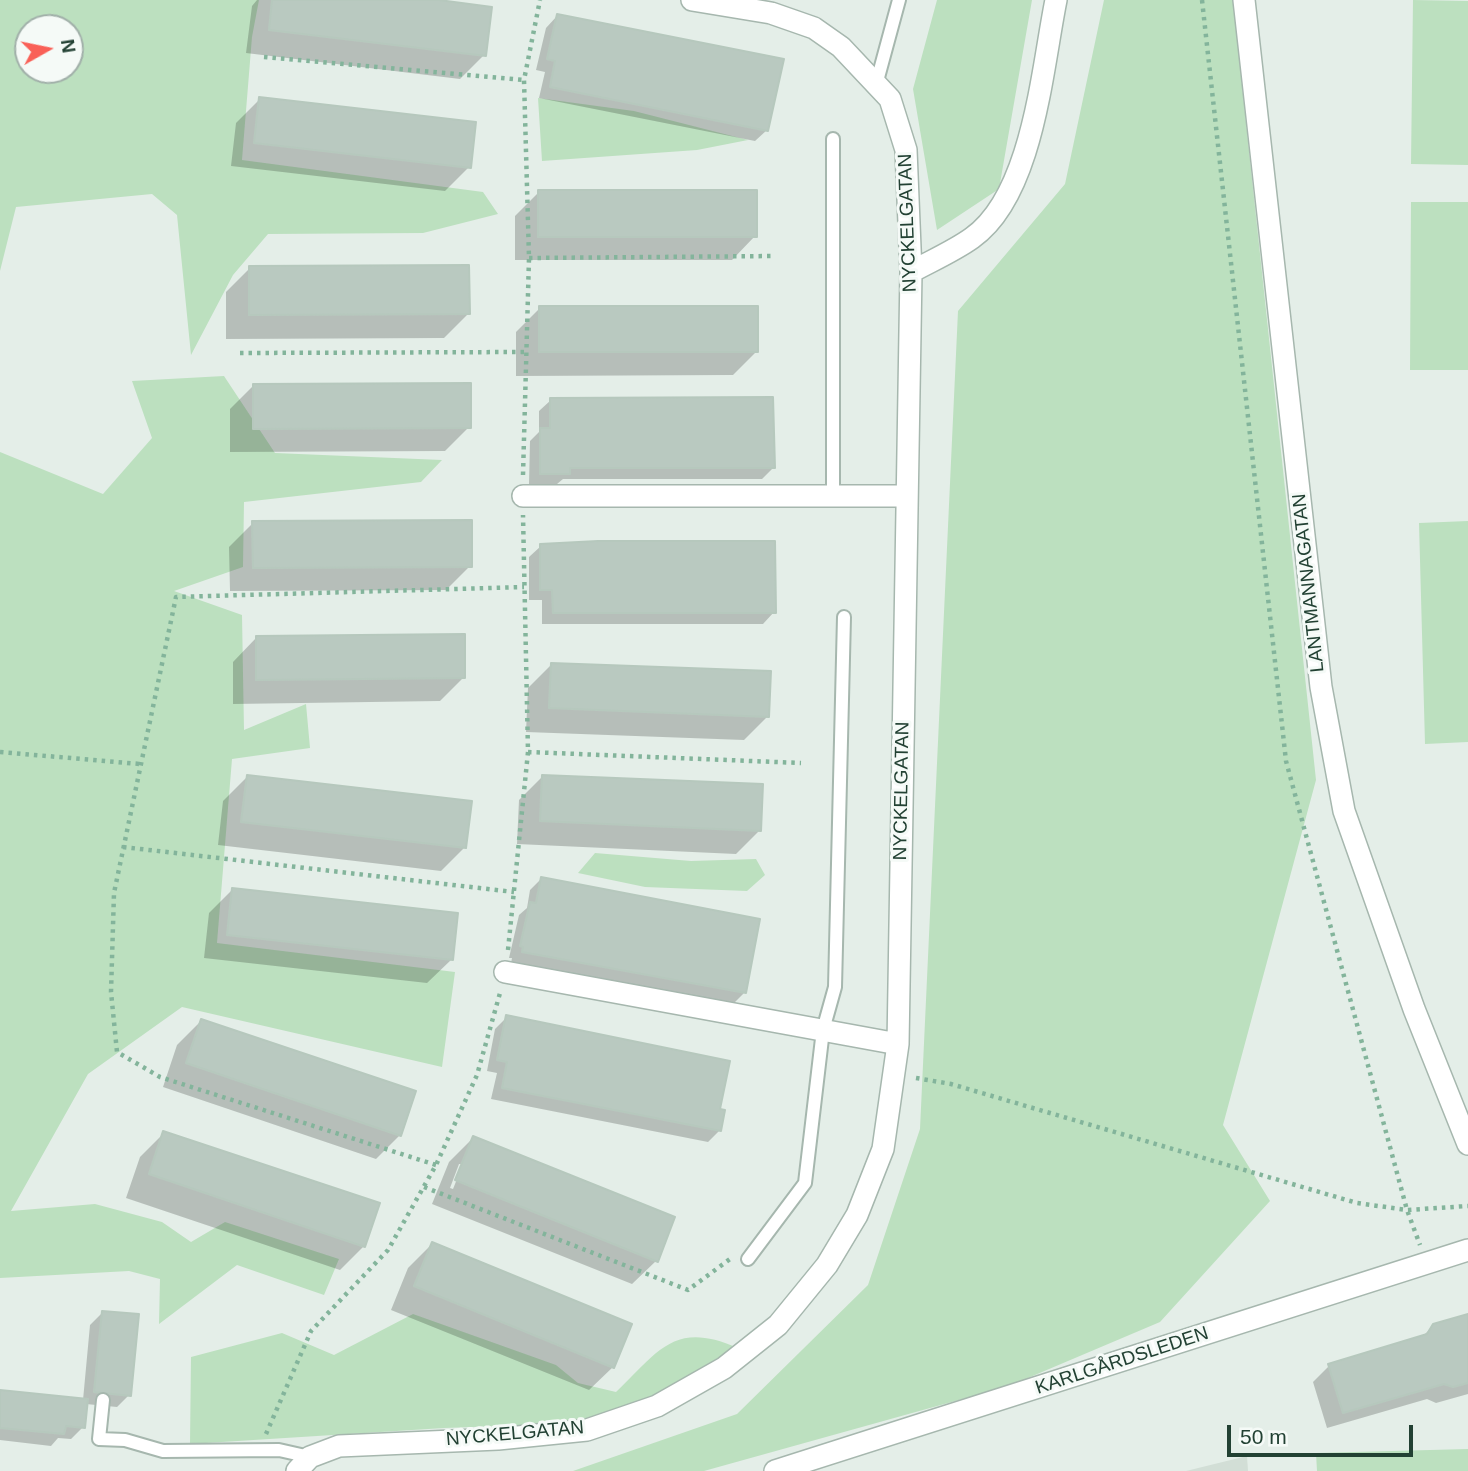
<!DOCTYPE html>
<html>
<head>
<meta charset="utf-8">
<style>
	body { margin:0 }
	#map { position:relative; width:1468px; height:1471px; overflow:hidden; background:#e4eee8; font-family:Helvetica,sans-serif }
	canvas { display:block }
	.north { position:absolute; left:14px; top:14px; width:70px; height:70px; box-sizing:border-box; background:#f5faf7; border:2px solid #a1b0a9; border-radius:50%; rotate:81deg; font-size:19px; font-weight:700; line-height:28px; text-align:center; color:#224133 }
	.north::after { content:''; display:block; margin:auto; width:24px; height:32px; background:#f96057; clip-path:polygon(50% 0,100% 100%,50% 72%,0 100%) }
	.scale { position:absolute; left:1227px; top:1425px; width:186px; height:32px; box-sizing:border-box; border:4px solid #224133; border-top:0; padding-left:9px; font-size:21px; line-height:24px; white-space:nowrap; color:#224133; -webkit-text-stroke:5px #f5faf7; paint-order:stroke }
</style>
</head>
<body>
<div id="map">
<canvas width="1468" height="1471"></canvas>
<div class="north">N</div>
<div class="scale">50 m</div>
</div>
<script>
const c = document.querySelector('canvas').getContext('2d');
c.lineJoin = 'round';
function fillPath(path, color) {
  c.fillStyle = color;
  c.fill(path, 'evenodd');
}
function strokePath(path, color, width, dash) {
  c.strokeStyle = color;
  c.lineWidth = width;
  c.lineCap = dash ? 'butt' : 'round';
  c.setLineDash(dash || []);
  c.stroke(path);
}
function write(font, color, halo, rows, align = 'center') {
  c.font = font + ' Helvetica,sans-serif';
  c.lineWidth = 6;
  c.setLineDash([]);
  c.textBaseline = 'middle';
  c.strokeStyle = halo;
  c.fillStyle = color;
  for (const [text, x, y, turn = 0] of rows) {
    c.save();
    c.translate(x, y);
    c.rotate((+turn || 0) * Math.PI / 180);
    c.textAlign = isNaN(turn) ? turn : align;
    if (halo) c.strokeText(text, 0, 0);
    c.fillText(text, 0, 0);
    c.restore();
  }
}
const built = new Path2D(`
	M 1247,1456 L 1248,1471 L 1186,1471 Z`);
const green = new Path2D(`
	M 0,0 L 259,0 L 252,37 L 242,160 L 483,192 L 498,214 L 423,233 L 268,234 L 233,275 L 191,355 L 177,215 L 152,194 L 16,207 L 0,271 ZM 28,28 L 70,28 L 70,70 L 28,70 Z
	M 937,0 L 1032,0 L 999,189 L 937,230 L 913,89 Z
	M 1104,0 L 1233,0 L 1316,780 L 1223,1125 L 1270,1201 L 1160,1322 L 1009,1386 L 704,1471 L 573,1471 L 737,1414 L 868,1285 L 920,1129 L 958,311 L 1065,184 Z
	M 1413,0 L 1468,1 L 1468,165 L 1411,164 Z
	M 538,98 L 634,111 L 748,140 L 697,150 L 542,161 Z
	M 1411,202 L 1468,202 L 1468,370 L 1410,370 Z
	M 224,376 L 275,453 L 442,460 L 421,482 L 244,502 L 243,567 L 174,591 L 242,615 L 244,730 L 306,704 L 310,748 L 232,759 L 217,943 L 455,972 L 442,1067 L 182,1007 L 88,1074 L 11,1211 L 95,1204 L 162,1222 L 191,1242 L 225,1222 L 339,1259 L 324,1295 L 237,1265 L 159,1324 L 160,1279 L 129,1271 L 0,1278 L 0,452 L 103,494 L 152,438 L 132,381 Z
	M 1468,521 L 1468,742 L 1425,744 L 1419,523 Z
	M 595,853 L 691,861 L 756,859 L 765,875 L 747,891 L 645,887 L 578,873 Z
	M 413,1314 L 556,1365 L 578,1383 L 616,1392 C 659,1351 674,1320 738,1348 L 684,1385 L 590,1423 L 444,1428 L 190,1444 L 191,1357 L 282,1333 L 334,1355 Z
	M 1468,1449 L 1468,1471 L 1317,1471 L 1316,1453 Z`);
const shadow = new Path2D(`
	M 257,0 L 424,0 L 484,55 L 460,79 L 246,53 L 252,6 Z
	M 557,16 L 767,130 L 755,141 L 539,98 L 545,72 L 536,70 L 546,28 Z
	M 260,99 L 469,167 L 445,191 L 231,166 L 236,123 Z
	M 539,192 L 755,236 L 732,260 L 515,260 L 515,216 Z
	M 250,268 L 468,314 L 444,338 L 226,339 L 226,292 Z
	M 540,308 L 757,351 L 733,375 L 516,376 L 516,332 Z
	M 254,385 L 469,427 L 445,451 L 230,452 L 230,409 Z
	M 551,400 L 773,468 L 762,479 L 563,479 L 557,484 L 529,484 L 530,441 L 539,432 L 539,411 Z
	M 253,523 L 470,566 L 446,590 L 230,591 L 229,547 Z
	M 541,546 L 774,612 L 763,624 L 542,624 L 542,600 L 529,600 L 529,557 Z
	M 256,638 L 464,677 L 440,701 L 233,704 L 233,662 Z
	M 552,664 L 768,716 L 744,740 L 526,732 L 528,688 Z
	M 543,776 L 760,830 L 736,854 L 517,844 L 519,800 Z
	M 247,777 L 465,847 L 441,871 L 218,845 L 223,801 Z
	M 542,878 L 744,993 L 733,1004 L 511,963 L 512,958 L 509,958 L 519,915 L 527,908 L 530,890 Z
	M 233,889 L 451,960 L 427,983 L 204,958 L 209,913 Z
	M 507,1017 L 718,1111 L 720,1130 L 708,1142 L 491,1099 L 497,1073 L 487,1071 L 495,1029 Z
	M 201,1021 L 400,1135 L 376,1159 L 163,1087 L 177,1045 Z
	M 164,1133 L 364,1246 L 340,1270 L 126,1198 L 140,1157 Z
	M 473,1138 L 656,1261 L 632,1284 L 432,1204 L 449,1162 ZM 459,1164 L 463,1164 L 453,1189 L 450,1188 Z
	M 432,1244 L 613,1367 L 589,1390 L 391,1310 L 408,1268 Z
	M 102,1313 L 129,1395 L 117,1407 L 86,1404 L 83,1427 L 71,1439 L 58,1438 L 51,1446 L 0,1440 L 0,1391 L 83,1400 L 90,1325 Z
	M 1468,1316 L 1468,1394 L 1436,1403 L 1427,1399 L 1327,1428 L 1313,1382 L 1329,1366 L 1422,1337 L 1434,1325 Z`);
const building = new Path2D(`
	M 272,0 L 439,0 L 492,7 L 486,56 L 269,30 Z
	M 557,14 L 784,59 L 768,131 L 550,87 L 555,61 L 547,59 Z
	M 259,97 L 476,122 L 471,168 L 254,143 Z
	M 538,190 L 757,190 L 757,237 L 538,237 Z
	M 469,265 L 470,314 L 249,315 L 249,266 Z
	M 539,306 L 758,306 L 758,352 L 539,352 Z
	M 471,383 L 471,428 L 253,429 L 253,384 Z
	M 773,397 L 775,468 L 570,468 L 570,474 L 540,474 L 540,428 L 550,428 L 550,398 Z
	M 472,520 L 472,567 L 253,568 L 252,521 Z
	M 598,541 L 775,541 L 776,613 L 553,613 L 552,590 L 540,590 L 540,544 Z
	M 465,634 L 465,678 L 256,680 L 256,636 Z
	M 551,663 L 771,671 L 769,717 L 549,708 Z
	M 247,775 L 472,801 L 466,848 L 241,822 Z
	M 542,775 L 763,784 L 761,831 L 540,821 Z
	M 541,877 L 760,919 L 746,993 L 522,952 L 523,947 L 520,946 L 530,902 L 536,903 Z
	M 232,888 L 458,913 L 453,960 L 227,935 Z
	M 506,1015 L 730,1061 L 720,1109 L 725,1110 L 721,1131 L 502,1088 L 507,1062 L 497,1060 Z
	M 201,1019 L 416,1091 L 401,1136 L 186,1063 Z
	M 163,1131 L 380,1203 L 365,1247 L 149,1174 Z
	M 473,1136 L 675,1217 L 658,1262 L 455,1180 Z
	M 432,1242 L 632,1324 L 614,1368 L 414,1286 Z
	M 102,1311 L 139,1314 L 131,1396 L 94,1392 Z
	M 1468,1314 L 1468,1383 L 1453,1387 L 1444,1384 L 1343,1413 L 1328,1364 L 1427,1334 L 1433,1324 Z
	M 0,1390 L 88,1399 L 85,1428 L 66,1426 L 64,1434 L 0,1428 Z`);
const path = new Path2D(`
	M 1202,0 L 1286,761 L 1407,1210 L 1420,1245
	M 264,57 L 524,80
	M 529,258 L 774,256
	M 240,353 L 525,352
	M 523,475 L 529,258 L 524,80 L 540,0
	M 0,752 L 140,764
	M 528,752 L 801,763
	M 123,847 L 514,892
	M 508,950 L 528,752 L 523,515
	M 916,1078 L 951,1084 L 1357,1203 L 1407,1210 L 1468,1206
	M 436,1165 L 160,1077 L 117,1052 L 111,992 L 114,893 L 176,597 L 524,587
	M 424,1187 L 688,1290 L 730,1259
	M 266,1434 L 311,1331 L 388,1250 L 436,1165 L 477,1075 L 500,993`);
const service = new Path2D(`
	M 876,85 L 899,0
	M 833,496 L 833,139
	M 748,1259 L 805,1183 L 823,1030 L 835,987 L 844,617
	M 103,1400 L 99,1439 L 125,1440 L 163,1451 L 279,1450 L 310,1457`);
const minor = new Path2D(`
	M 911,272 C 931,261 954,251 972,238 C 1033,195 1042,69 1056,0
	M 523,496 L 907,496
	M 505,972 L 898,1044
	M 297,1471 L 310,1457 L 339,1446 L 498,1439 L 587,1430 L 657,1406 L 724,1368 L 778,1325 L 827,1265 L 857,1215 L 883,1149 L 898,1044 L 911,272 L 906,150 L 890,99 L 841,47 L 814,28 L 771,13 L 692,0`);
const tertiary = new Path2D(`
	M 1244,0 L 1321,687 L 1344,811 L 1414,1009 L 1468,1144
	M 775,1471 L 1468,1250`);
const streetNames = [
	["NYCKELGATAN",908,223,-92],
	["LANTMANNAGATAN",1309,583,-96],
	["NYCKELGATAN",902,791,-89],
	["KARLGÅRDSLEDEN",1122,1361,-18],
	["NYCKELGATAN",515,1434,-5]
];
fillPath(built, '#d2ded6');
fillPath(green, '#bce0bf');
fillPath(shadow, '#0003');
fillPath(building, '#b9c9c0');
strokePath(building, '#b6c8bd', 2);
strokePath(service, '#a6b7ae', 16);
strokePath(minor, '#a6b7ae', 24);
strokePath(tertiary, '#a6b7ae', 24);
strokePath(path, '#83b49b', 4.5, [3.5, 5]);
strokePath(service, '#fff', 12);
strokePath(minor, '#fff', 21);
strokePath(tertiary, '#fff', 21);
write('19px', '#224133', '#f5faf7', streetNames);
</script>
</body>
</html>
